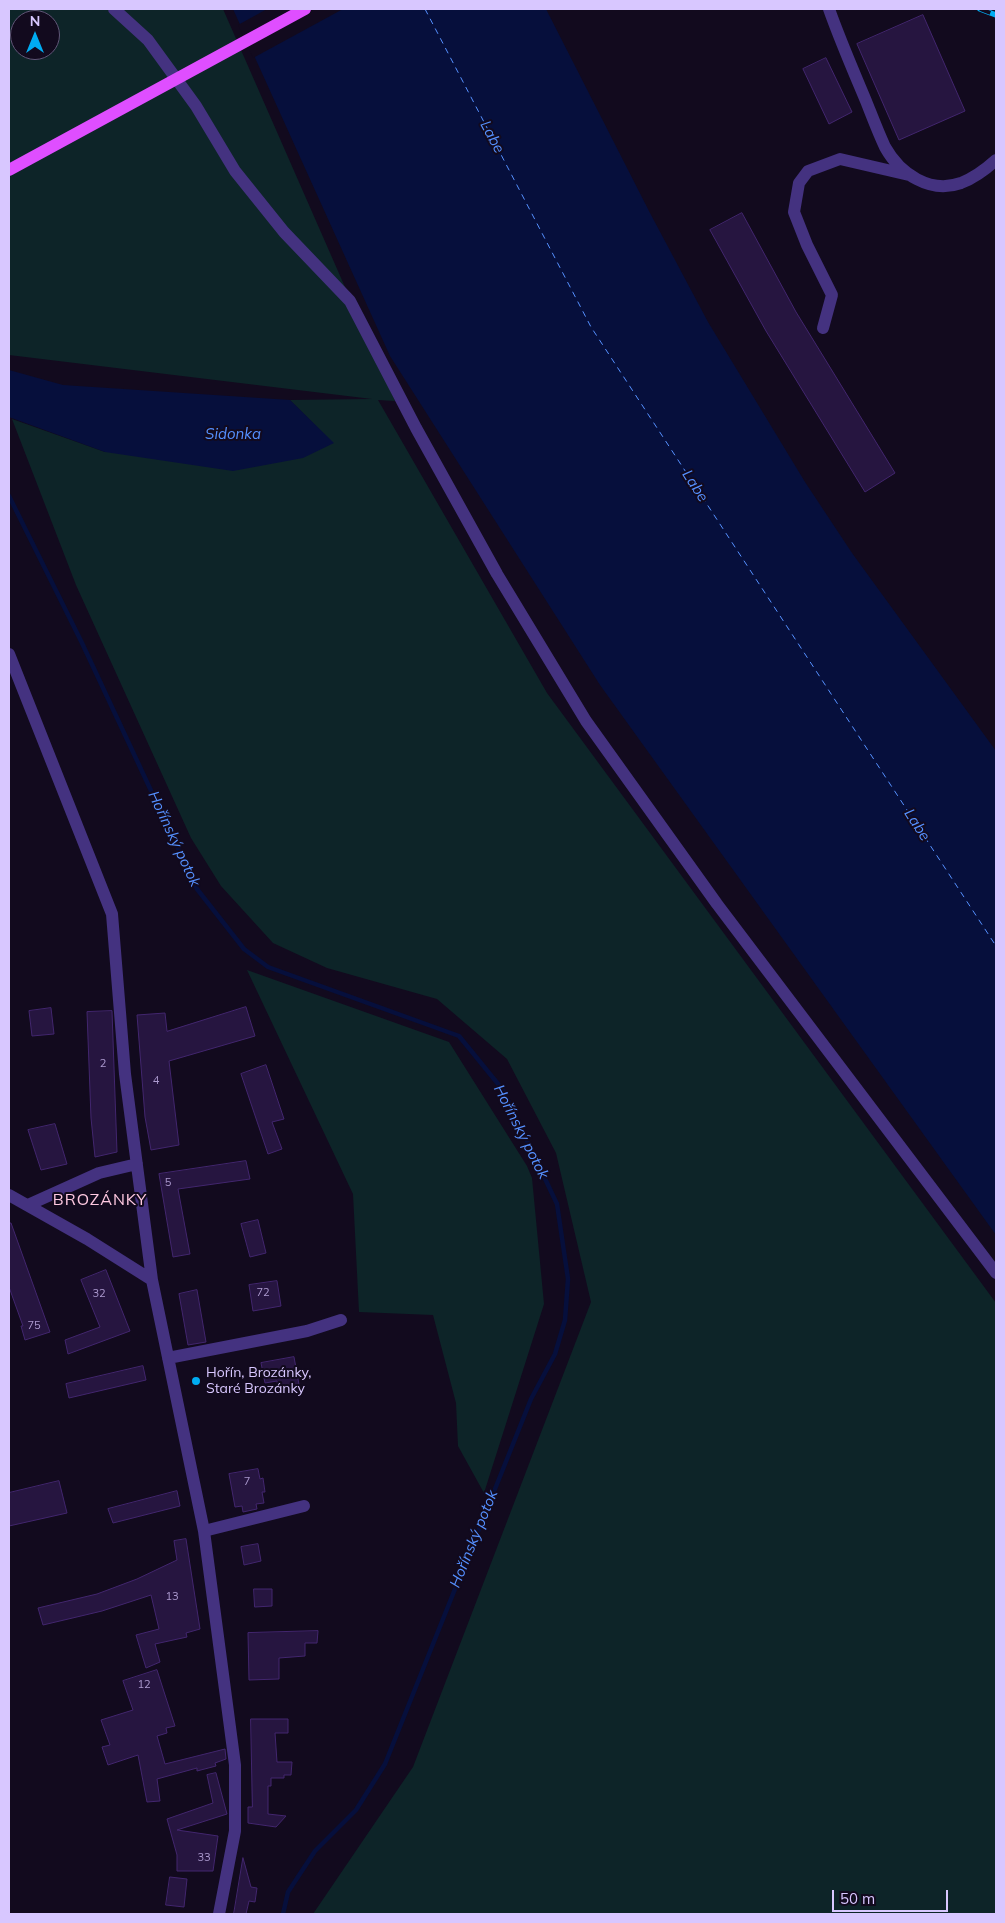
<!DOCTYPE html>
<html>
<head>
<meta charset="utf-8">
<style>
	body { margin:0 }
	#map { position:relative; width:1005px; height:1923px; overflow:hidden; background:#120a1e; font-family:Mulish,sans-serif }
	canvas { display:block }
	.frame { position:absolute; inset:0; border:10px solid #d8c7ff; pointer-events:none }
	.north { position:absolute; left:10px; top:10px; width:50px; height:50px; box-sizing:border-box; background:#120a1e; border:1px solid #615678; border-radius:50%; rotate:0deg; font-size:14px; font-weight:700; line-height:20px; text-align:center; color:#d8c7ff }
	.north::after { content:''; display:block; margin:auto; width:18px; height:22px; background:#00acf2; clip-path:polygon(50% 0,100% 100%,50% 72%,0 100%) }
	.scale { position:absolute; left:832px; top:1890px; width:116px; height:22px; box-sizing:border-box; border:2px solid #d8c7ff; border-top:0; padding-left:6px; font-size:15px; line-height:18px; white-space:nowrap; color:#d8c7ff; -webkit-text-stroke:4px #120a1e; paint-order:stroke }
</style>
</head>
<body>
<div id="map">
<canvas width="1005" height="1923"></canvas>
<div class="frame"></div>
<div class="north">N</div>
<div class="scale">50 m</div>
</div>
<script>
const c = document.querySelector('canvas').getContext('2d');
c.lineJoin = 'round';
function fillPath(path, color) {
  c.fillStyle = color;
  c.fill(path, 'evenodd');
}
function strokePath(path, color, width, dash) {
  c.strokeStyle = color;
  c.lineWidth = width;
  c.lineCap = dash ? 'butt' : 'round';
  c.setLineDash(dash || []);
  c.stroke(path);
}
function write(font, color, halo, rows, align = 'center') {
  c.font = font + ' Mulish,sans-serif';
  c.lineWidth = 4;
  c.setLineDash([]);
  c.textBaseline = 'middle';
  c.strokeStyle = halo;
  c.fillStyle = color;
  for (const [text, x, y, turn = 0] of rows) {
    c.save();
    c.translate(x, y);
    c.rotate((+turn || 0) * Math.PI / 180);
    c.textAlign = isNaN(turn) ? turn : align;
    if (halo) c.strokeText(text, 0, 0);
    c.fillText(text, 0, 0);
    c.restore();
  }
}
const green = new Path2D(`
	M 9,9 L 223,9 L 395,401 L 378,400 L 547,693 L 996,1303 L 996,1914 L 313,1914 L 413,1767 L 591,1302 L 556,1153 L 507,1059 L 437,999 L 327,968 L 273,943 L 221,886 L 191,838 L 76,585 L 12,419 L 105,452 L 333,443 L 290,400 L 372,399 L 9,355 ZM 20,20 L 50,20 L 50,50 L 20,50 Z
	M 247,970 L 449,1042 L 527,1166 L 532,1178 L 544,1304 L 484,1493 L 458,1446 L 456,1403 L 433,1315 L 359,1312 L 353,1194 Z`);
const water = new Path2D(`
	M 233,9 L 546,9 L 650,213 L 708,322 L 805,482 L 852,553 L 996,751 L 996,1235 L 600,685 L 390,356 Z
	M 9,370 L 63,385 L 290,400 L 334,443 L 303,458 L 233,471 L 105,452 L 9,417 Z`);
const pier = new Path2D(`
	M 267,9 L 343,9 L 253,58 L 238,25 Z`);
const stream = new Path2D(`
	M 9,496 L 82,643 L 197,889 L 244,949 L 268,967 L 459,1036 L 503,1090 L 557,1204 L 568,1279 L 565,1320 L 555,1354 L 531,1399 L 385,1764 L 356,1810 L 315,1851 L 288,1892 L 283,1914`);
const ferry = new Path2D(`
	M 425,9 L 591,327 L 996,946`);
const building = new Path2D(`
	M 923,15 L 965,111 L 899,140 L 857,44 Z
	M 826,58 L 852,112 L 829,124 L 803,69 Z
	M 742,213 L 796,312 L 895,473 L 865,492 L 766,331 L 710,230 Z
	M 246,1007 L 255,1036 L 169,1061 L 179,1145 L 151,1150 L 145,1117 L 137,1015 L 165,1013 L 167,1031 Z
	M 51,1008 L 54,1034 L 32,1036 L 29,1011 Z
	M 112,1011 L 117,1152 L 95,1157 L 91,1118 L 87,1012 Z
	M 266,1065 L 284,1119 L 272,1122 L 282,1149 L 268,1154 L 241,1074 Z
	M 55,1124 L 67,1164 L 41,1170 L 28,1130 Z
	M 246,1161 L 250,1179 L 178,1189 L 190,1254 L 173,1257 L 159,1174 Z
	M 258,1220 L 266,1253 L 250,1257 L 241,1224 Z
	M 9,1223 L 11,1223 L 50,1332 L 25,1340 L 21,1326 L 23,1326 L 9,1287 Z
	M 106,1270 L 130,1331 L 68,1354 L 65,1340 L 100,1327 L 81,1280 Z
	M 277,1281 L 281,1306 L 253,1311 L 249,1285 Z
	M 197,1290 L 206,1342 L 188,1345 L 179,1294 Z
	M 294,1357 L 300,1390 L 279,1394 L 277,1381 L 265,1383 L 261,1363 Z
	M 143,1366 L 146,1380 L 69,1398 L 66,1384 Z
	M 258,1469 L 260,1479 L 263,1478 L 265,1492 L 262,1492 L 264,1503 L 256,1504 L 257,1509 L 243,1512 L 242,1506 L 235,1507 L 229,1474 Z
	M 59,1481 L 67,1513 L 9,1526 L 9,1493 Z
	M 177,1491 L 180,1506 L 113,1523 L 108,1509 Z
	M 186,1539 L 200,1629 L 186,1633 L 187,1637 L 155,1644 L 160,1662 L 146,1668 L 136,1635 L 159,1629 L 151,1595 L 102,1611 L 43,1625 L 38,1608 L 97,1594 L 137,1579 L 177,1560 L 174,1541 Z
	M 258,1544 L 261,1561 L 244,1565 L 241,1547 Z
	M 254,1589 L 272,1589 L 272,1606 L 255,1607 Z
	M 318,1631 L 317,1643 L 305,1643 L 305,1656 L 279,1658 L 279,1679 L 249,1680 L 248,1633 Z
	M 157,1670 L 175,1726 L 166,1728 L 167,1733 L 157,1736 L 165,1764 L 225,1749 L 226,1759 L 215,1763 L 216,1766 L 197,1771 L 197,1768 L 157,1779 L 160,1801 L 147,1802 L 138,1755 L 108,1765 L 102,1747 L 110,1745 L 101,1720 L 133,1710 L 123,1681 Z
	M 251,1719 L 288,1719 L 288,1733 L 275,1733 L 277,1762 L 292,1762 L 291,1775 L 284,1775 L 284,1778 L 271,1778 L 271,1786 L 268,1786 L 268,1814 L 286,1816 L 276,1827 L 248,1823 L 248,1807 L 252,1807 Z
	M 216,1773 L 227,1814 L 177,1830 L 218,1836 L 213,1871 L 177,1871 L 177,1855 L 167,1819 L 213,1803 L 207,1775 Z
	M 243,1858 L 251,1887 L 257,1888 L 255,1902 L 249,1901 L 246,1914 L 234,1914 Z
	M 170,1877 L 187,1879 L 184,1907 L 166,1905 Z`);
const minor = new Path2D(`
	M 114,9 L 148,40 L 196,106 L 235,171 L 284,232 L 350,301 L 416,428 L 497,574 L 586,721 L 717,904 L 996,1273
	M 829,9 C 840,40 853,70 866,101 C 872,116 878,132 885,147 C 900,174 930,194 961,183 C 974,178 986,169 996,160
	M 823,328 L 832,295 L 807,245 L 794,212 L 799,183 L 808,171 L 840,159 L 909,175
	M 9,654 L 112,914 L 125,1074 L 152,1280 L 204,1531 L 235,1765 L 235,1831 L 219,1914
	M 9,1195 L 87,1239 L 152,1280
	M 28,1205 L 99,1173 L 137,1164
	M 168,1358 L 307,1331 L 341,1320
	M 204,1531 L 304,1506`);
const rail = new Path2D(`
	M 980,9 L 996,15`);
const majorBridge = new Path2D(`
	M 9,170 L 305,9`);
const markers = [
	[196,1381,5,"#00acf2"]
];
const numberNames = [
	["2",103,1064],
	["4",156,1081],
	["5",168,1183],
	["72",263,1293],
	["32",99,1294],
	["75",34,1326],
	["7",247,1482],
	["13",172,1597],
	["12",144,1685],
	["33",204,1858]
];
const poiNames = [
	["Hořín, Brozánky,",206,1373],
	["Staré Brozánky",206,1389]
];
const waterNames = [
	["Labe",492,137,62],
	["Sidonka",233,434],
	["Labe",695,486,57],
	["Labe",917,825,57],
	["Hořínský potok",174,839,65],
	["Hořínský potok",521,1132,63],
	["Hořínský potok",474,1539,-68]
];
const quarterNames = [
	["BROZÁNKY",100,1200]
];
fillPath(green, '#0d2428');
fillPath(water, '#060f3c');
fillPath(pier, '#120a1e');
strokePath(stream, '#060f3c', 4.5);
strokePath(ferry, '#5590ff', 1, [6, 5]);
fillPath(building, '#261540');
strokePath(building, '#42266e', 1);
strokePath(minor, '#443280', 12);
strokePath(rail, '#00acf2', 5.5);
strokePath(rail, '#120a1e', 4, [11]);
strokePath(majorBridge, '#df4eff', 12);
for (const [x, y, r, color] of markers) {
  const dot = new Path2D();
  dot.arc(x, y, r, 0, 2 * Math.PI);
  c.fillStyle = color;
  c.fill(dot);
  strokePath(dot, '#120a1e', 2);
}
write('11px', '#ac9acf', null, numberNames);
write('14px', '#d8c7ff', '#120a1e', poiNames, 'left');
write('italic 15px', '#5590ff', '#120a1e', waterNames);
c.letterSpacing = '1px';
write('16px', '#ffc9e1', '#120a1e', quarterNames);
c.letterSpacing = '0px';
</script>
</body>
</html>
